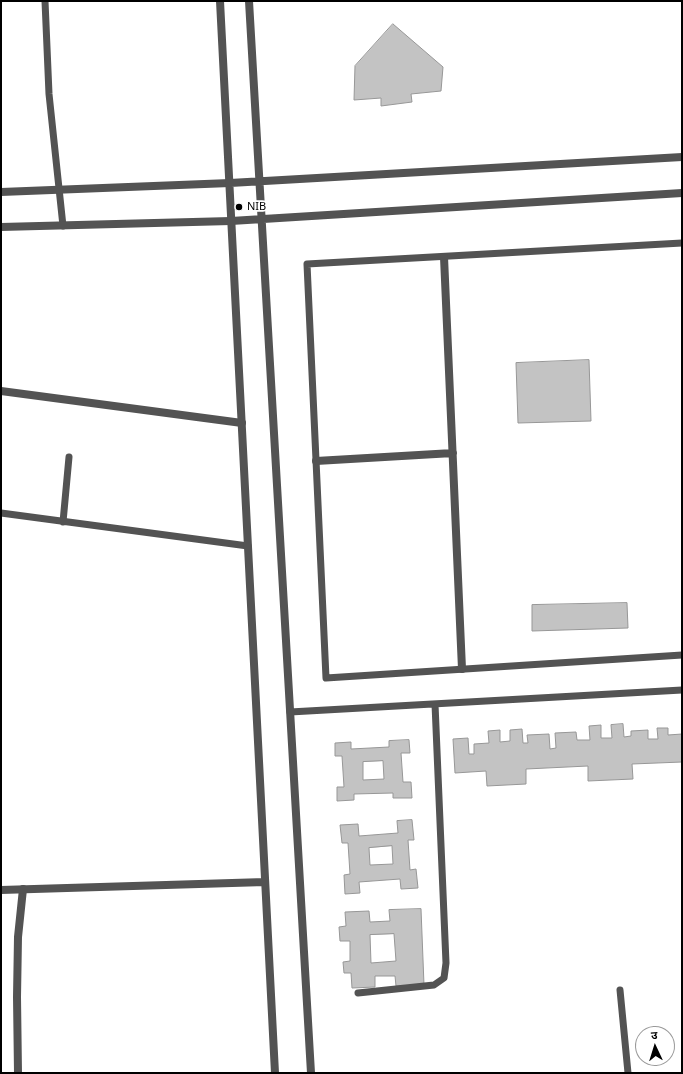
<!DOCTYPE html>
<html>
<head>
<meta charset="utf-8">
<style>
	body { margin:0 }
	#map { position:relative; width:683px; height:1074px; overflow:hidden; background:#fff; font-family:"Noto Sans","Noto Sans Devanagari",sans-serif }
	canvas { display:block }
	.frame { position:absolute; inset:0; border:2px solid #000; pointer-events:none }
	.north { position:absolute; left:635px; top:1026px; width:40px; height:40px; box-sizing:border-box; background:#fff; border:1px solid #999; border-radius:50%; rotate:356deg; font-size:11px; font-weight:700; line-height:16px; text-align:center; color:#000 }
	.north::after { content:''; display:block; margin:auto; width:14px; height:18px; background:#000; clip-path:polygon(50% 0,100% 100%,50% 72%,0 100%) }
</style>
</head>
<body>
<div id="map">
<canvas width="683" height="1074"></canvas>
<div class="frame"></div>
<div class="north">उ</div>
</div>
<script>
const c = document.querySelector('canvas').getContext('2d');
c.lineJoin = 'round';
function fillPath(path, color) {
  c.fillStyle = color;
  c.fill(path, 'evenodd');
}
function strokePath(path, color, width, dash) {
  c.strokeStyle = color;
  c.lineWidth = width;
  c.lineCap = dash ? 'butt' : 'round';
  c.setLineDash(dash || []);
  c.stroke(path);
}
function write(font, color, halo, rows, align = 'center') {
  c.font = font + ' "Noto Sans",sans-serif';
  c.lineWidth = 3.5;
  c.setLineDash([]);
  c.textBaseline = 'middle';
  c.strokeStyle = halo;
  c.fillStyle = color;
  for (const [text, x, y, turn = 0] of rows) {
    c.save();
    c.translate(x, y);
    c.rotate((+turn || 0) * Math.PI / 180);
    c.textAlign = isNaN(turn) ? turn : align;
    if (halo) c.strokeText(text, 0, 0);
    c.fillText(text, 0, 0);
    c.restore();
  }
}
const building = new Path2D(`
	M 393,24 L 443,67 L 441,91 L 411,94 L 412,102 L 381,106 L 381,98 L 354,100 L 355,66 Z
	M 589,360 L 591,421 L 518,423 L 516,363 Z
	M 627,603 L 628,628 L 532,631 L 532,605 Z
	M 623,724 L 624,737 L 631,736 L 631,731 L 648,730 L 648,739 L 658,739 L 657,728 L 668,728 L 668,735 L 682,734 L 682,762 L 632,764 L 633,779 L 588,781 L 588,766 L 526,769 L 526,784 L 487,786 L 486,771 L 455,773 L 453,739 L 468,738 L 469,754 L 474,754 L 474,744 L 489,743 L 488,731 L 500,730 L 500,742 L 510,741 L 510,730 L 522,729 L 523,743 L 528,743 L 527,735 L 549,734 L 550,749 L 556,748 L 555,733 L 576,732 L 577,740 L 590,740 L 589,726 L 601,725 L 601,738 L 612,738 L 611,725 Z
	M 409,740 L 410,753 L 401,753 L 403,782 L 411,782 L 412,798 L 393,798 L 393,793 L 354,794 L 354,800 L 337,801 L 337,787 L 344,787 L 342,756 L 335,756 L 335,743 L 351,742 L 351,749 L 389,747 L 389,741 ZM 383,761 L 384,779 L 363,780 L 363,762 Z
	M 412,820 L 414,840 L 408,840 L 410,870 L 416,869 L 418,888 L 401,889 L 400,879 L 359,882 L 360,893 L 345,894 L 344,875 L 350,874 L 348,843 L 342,843 L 340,825 L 358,824 L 359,836 L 398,833 L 397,821 ZM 392,846 L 393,864 L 370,865 L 369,848 Z
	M 421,909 L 424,985 L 396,986 L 395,976 L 375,976 L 375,987 L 352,988 L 351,973 L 344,973 L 343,962 L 350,961 L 350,941 L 340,941 L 339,927 L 346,926 L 345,912 L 369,911 L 370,922 L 390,921 L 389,910 ZM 394,934 L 396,961 L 371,963 L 370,935 Z`);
const service = new Path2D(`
	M 45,1 L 49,94 L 63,226
	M 682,243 L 307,264 L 326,678 L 682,655
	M 1,513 L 248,546
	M 63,522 L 69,457
	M 290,712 L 682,690
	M 620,990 L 628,1073
	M 358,993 L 434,985 L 444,978 L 446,963 L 435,704`);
const minor = new Path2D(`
	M 1,192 L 230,183
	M 1,227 L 231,221
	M 444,257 L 462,669
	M 1,391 L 242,423
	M 316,461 L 453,453
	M 18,1073 L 17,997 L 18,937 L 23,889`);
const tertiary = new Path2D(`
	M 220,1 L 275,1073
	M 249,1 L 311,1073
	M 230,183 L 682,157
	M 231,221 L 682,193
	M 1,890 L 265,882`);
const markers = [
	[239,207,4,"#000"]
];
const poiNames = [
	["NIB",247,207]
];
fillPath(building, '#c3c3c3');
strokePath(building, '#979797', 1);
strokePath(service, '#535353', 7);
strokePath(minor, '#535353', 8);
strokePath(tertiary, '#535353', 8);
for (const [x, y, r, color] of markers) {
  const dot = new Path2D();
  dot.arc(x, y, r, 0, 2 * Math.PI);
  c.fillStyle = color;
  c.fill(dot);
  strokePath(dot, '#fff', 1.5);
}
write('11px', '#000', '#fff', poiNames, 'left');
</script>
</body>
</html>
